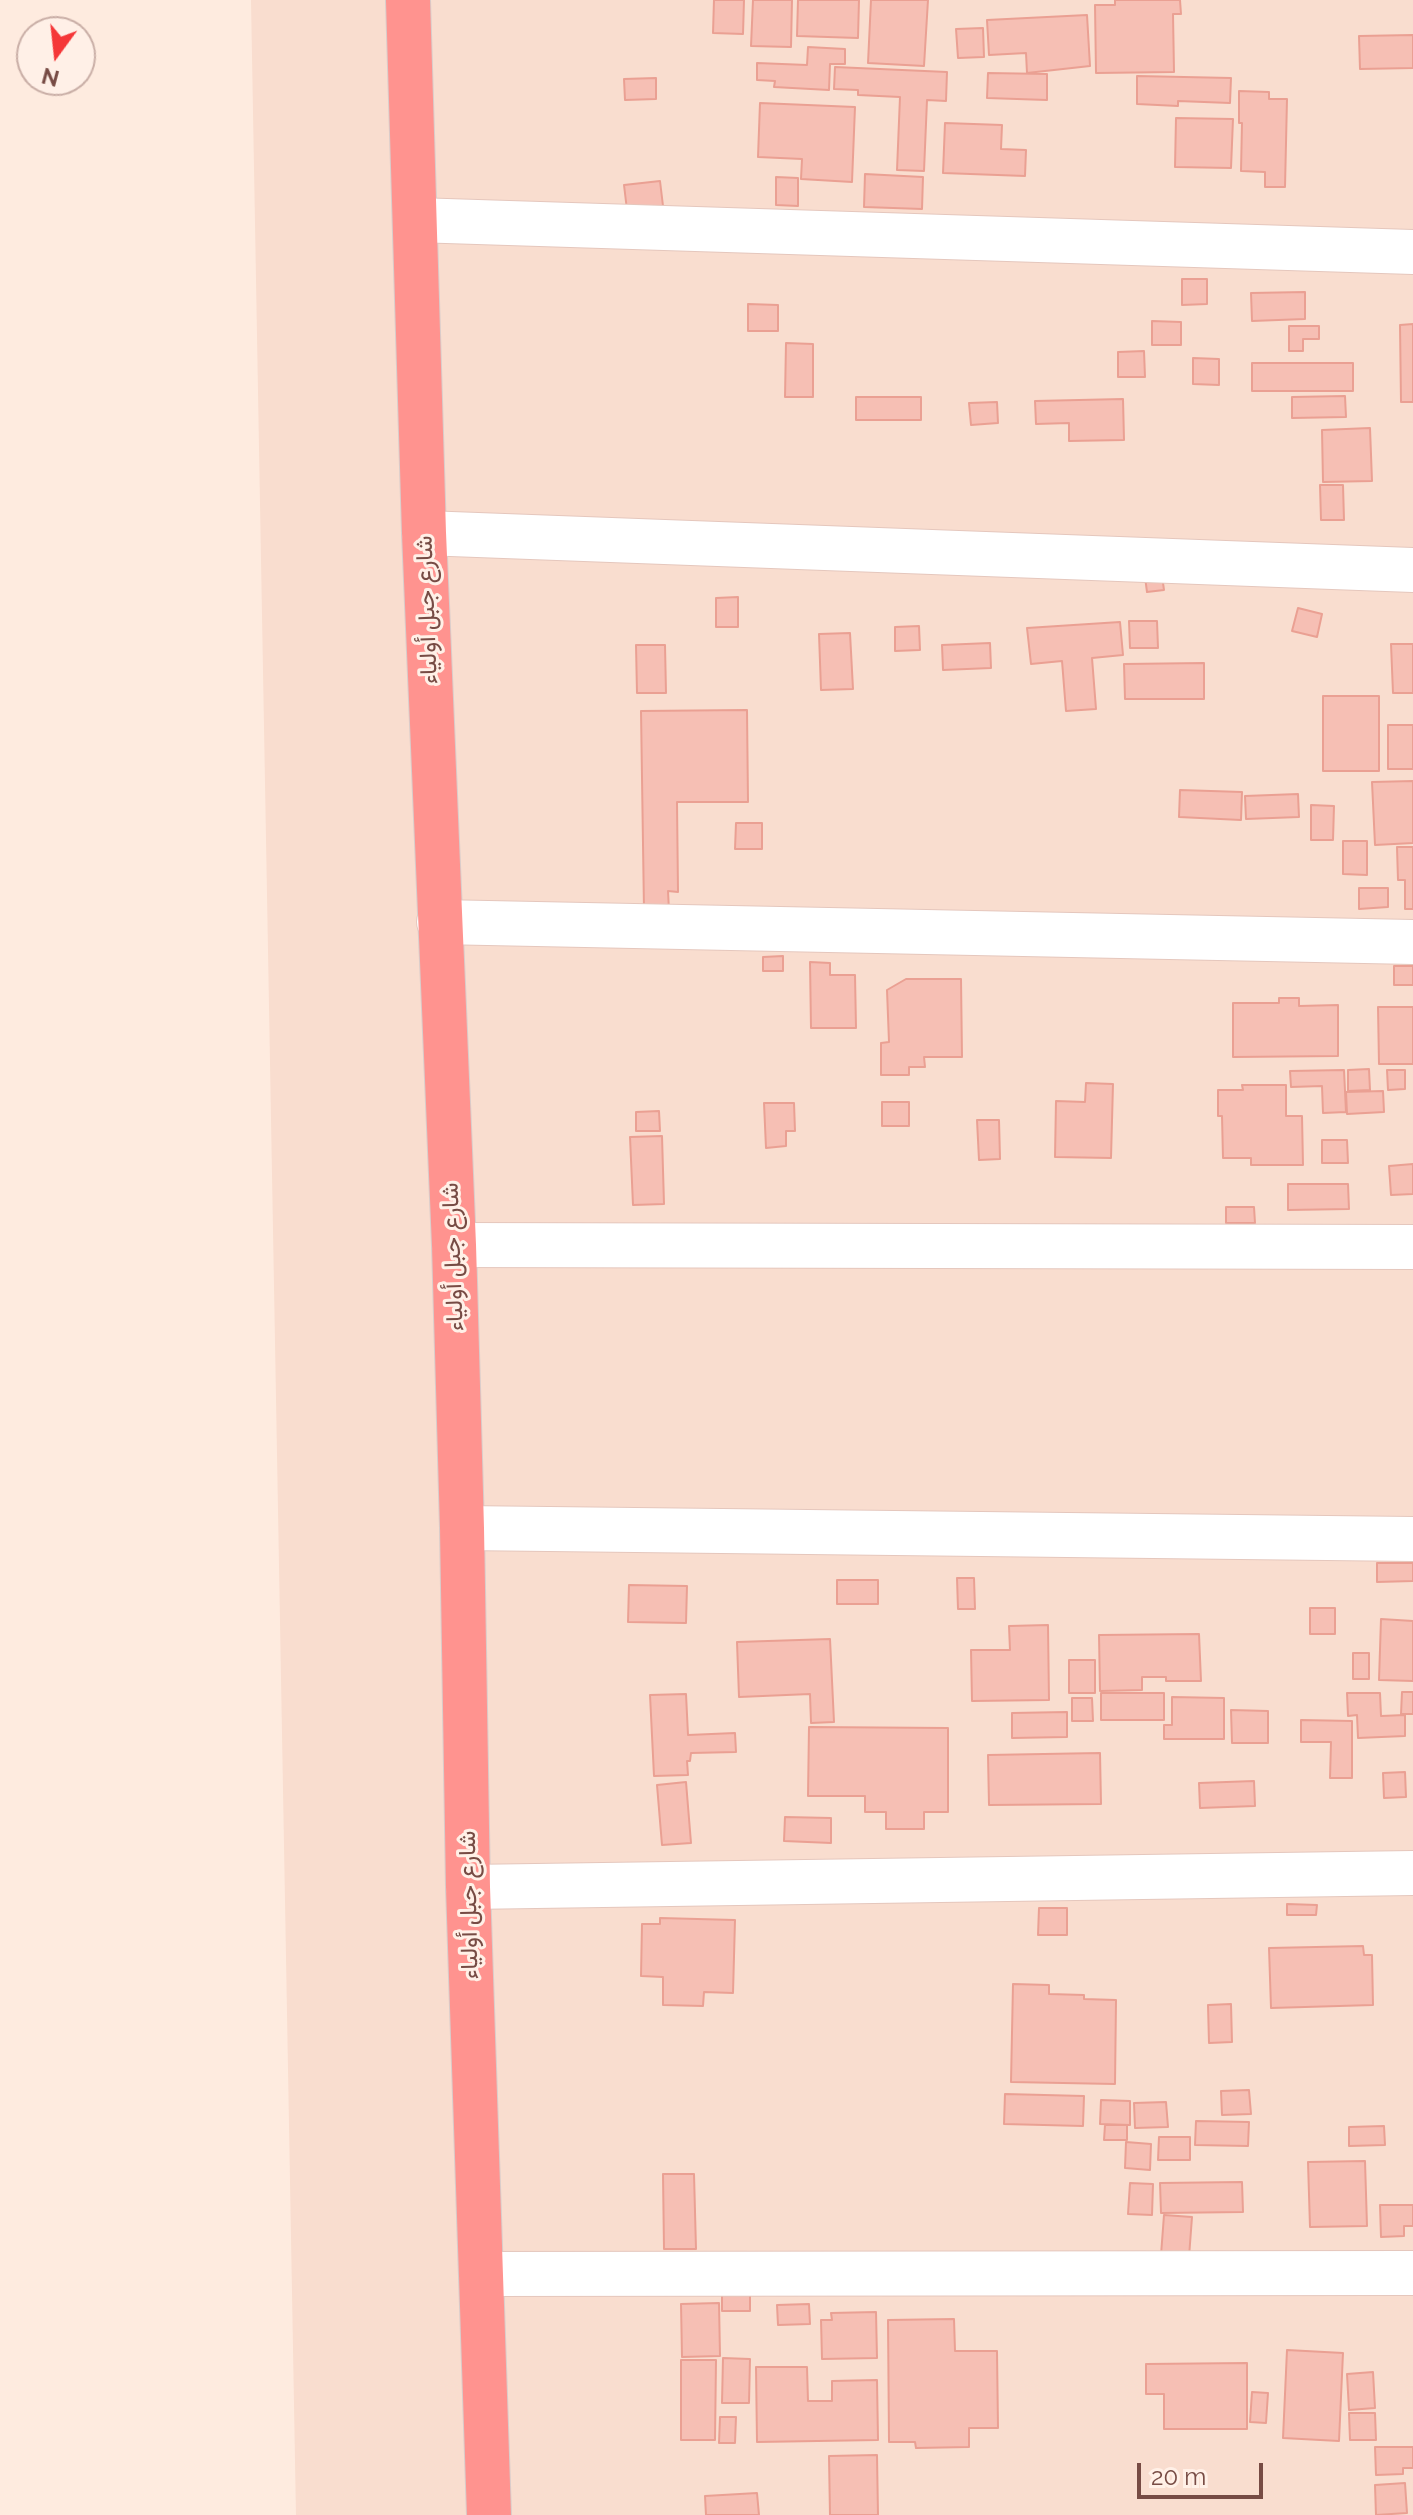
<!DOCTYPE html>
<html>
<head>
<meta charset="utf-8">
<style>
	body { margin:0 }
	#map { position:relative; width:1413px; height:2515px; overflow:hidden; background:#feebdf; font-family:Raleway,sans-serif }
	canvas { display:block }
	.north { position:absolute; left:16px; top:16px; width:80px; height:80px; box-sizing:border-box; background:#fff0e7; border:2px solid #c9aea6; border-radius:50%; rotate:195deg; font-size:22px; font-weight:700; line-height:32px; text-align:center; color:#774b44 }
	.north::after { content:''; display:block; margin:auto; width:28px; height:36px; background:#f53738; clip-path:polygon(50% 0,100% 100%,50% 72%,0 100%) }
	.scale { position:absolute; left:1137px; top:2463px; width:126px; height:36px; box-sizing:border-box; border:4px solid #774b44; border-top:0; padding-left:10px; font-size:24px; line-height:28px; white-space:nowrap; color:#774b44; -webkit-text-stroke:6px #fff0e7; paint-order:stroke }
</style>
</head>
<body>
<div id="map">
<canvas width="1413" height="2515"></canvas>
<div class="north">N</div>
<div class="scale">20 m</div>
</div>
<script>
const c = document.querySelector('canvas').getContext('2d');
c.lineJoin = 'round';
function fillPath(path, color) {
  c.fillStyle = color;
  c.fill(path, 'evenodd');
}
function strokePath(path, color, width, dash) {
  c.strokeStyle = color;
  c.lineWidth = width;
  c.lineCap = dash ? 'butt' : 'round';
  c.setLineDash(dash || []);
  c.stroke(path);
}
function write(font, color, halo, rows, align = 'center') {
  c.font = font + ' Raleway,Vazirmatn,sans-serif';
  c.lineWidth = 6;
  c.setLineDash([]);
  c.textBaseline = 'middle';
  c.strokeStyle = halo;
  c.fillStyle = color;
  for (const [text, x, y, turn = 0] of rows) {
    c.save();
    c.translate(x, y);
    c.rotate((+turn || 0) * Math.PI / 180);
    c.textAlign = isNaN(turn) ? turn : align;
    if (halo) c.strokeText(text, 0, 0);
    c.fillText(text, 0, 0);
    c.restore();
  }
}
const residential = new Path2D(`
	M 251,0 L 1413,0 L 1413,2515 L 296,2515 Z`);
const building = new Path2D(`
	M 714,0 L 744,0 L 743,34 L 713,33 Z
	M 753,0 L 792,0 L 791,47 L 751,46 Z
	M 798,0 L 859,0 L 858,38 L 797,36 Z
	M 871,0 L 928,0 L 924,66 L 868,63 Z
	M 1115,0 L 1180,0 L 1181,14 L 1173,14 L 1174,72 L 1096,73 L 1095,5 L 1115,5 Z
	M 1087,15 L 1090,66 L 1027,73 L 1026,53 L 989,55 L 987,20 Z
	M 983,28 L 984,57 L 958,58 L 956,29 Z
	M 1413,35 L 1413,68 L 1360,69 L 1359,36 Z
	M 808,47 L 845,49 L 845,64 L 830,64 L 829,90 L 774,87 L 775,81 L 757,80 L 757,63 L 807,65 Z
	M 835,67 L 947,72 L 946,101 L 927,100 L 924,171 L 897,170 L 900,97 L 858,95 L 858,90 L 834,89 Z
	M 988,73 L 1047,74 L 1047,100 L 987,98 Z
	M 1137,76 L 1231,78 L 1230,103 L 1178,101 L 1178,106 L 1137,104 Z
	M 656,78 L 656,99 L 625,100 L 624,79 Z
	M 1239,91 L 1269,92 L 1269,99 L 1287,99 L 1285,187 L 1265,187 L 1265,172 L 1241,171 L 1242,123 L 1239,123 Z
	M 760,103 L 855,107 L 852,182 L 801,179 L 802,159 L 758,157 Z
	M 1176,118 L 1233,119 L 1231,168 L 1175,167 Z
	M 945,123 L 1002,125 L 1001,149 L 1026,150 L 1025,176 L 943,173 Z
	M 865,174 L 923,177 L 922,209 L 864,207 Z
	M 776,177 L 798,178 L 798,206 L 776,205 Z
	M 660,181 L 663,206 L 627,210 L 624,185 Z
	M 1182,279 L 1207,279 L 1207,304 L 1182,305 Z
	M 1305,292 L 1305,319 L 1252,321 L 1251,293 Z
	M 748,304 L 778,305 L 778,331 L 748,331 Z
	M 1152,321 L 1181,322 L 1181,345 L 1152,345 Z
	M 1413,324 L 1413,402 L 1401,402 L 1400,325 Z
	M 1289,326 L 1319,326 L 1319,339 L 1303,339 L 1303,351 L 1289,351 Z
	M 786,343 L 813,344 L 813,397 L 785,397 Z
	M 1144,351 L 1145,377 L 1118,377 L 1118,352 Z
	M 1193,358 L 1219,359 L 1219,385 L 1193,384 Z
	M 1252,363 L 1353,363 L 1353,391 L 1252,391 Z
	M 1345,396 L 1346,417 L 1292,418 L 1292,397 Z
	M 856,397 L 921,397 L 921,420 L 856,420 Z
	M 1123,399 L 1124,440 L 1069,441 L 1069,423 L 1036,424 L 1035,401 Z
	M 997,402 L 998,423 L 971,425 L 969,403 Z
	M 1370,428 L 1372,481 L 1323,482 L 1322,430 Z
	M 1320,485 L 1343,485 L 1344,520 L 1321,520 Z
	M 1162,576 L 1164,590 L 1147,592 L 1145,577 Z
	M 738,597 L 738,627 L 716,627 L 716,598 Z
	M 1298,608 L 1322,614 L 1317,637 L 1292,631 Z
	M 1129,621 L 1157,621 L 1158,648 L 1130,648 Z
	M 1120,622 L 1123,655 L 1092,658 L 1096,709 L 1066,711 L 1062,661 L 1031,664 L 1027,628 Z
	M 919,626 L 920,650 L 895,651 L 895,627 Z
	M 850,633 L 853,689 L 821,690 L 819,634 Z
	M 990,643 L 991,668 L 943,670 L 942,645 Z
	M 1391,644 L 1413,644 L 1413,693 L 1393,693 Z
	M 636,645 L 665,645 L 666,693 L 637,693 Z
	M 1204,663 L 1204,699 L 1125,699 L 1124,664 Z
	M 1323,696 L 1379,696 L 1379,771 L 1323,771 Z
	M 747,710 L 748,802 L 677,802 L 678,892 L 668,891 L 669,911 L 644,910 L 641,711 Z
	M 1388,725 L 1413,725 L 1413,769 L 1388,769 Z
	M 1413,781 L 1413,843 L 1375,845 L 1372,782 Z
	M 1180,790 L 1242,792 L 1241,820 L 1179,817 Z
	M 1298,794 L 1299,817 L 1246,819 L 1245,796 Z
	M 1311,805 L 1334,806 L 1333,840 L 1311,840 Z
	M 736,823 L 762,823 L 762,849 L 735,849 Z
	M 1343,841 L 1367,841 L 1367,875 L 1343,874 Z
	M 1397,847 L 1413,847 L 1413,909 L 1405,909 L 1405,880 L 1398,880 Z
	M 1359,888 L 1388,888 L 1388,907 L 1359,909 Z
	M 783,956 L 783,971 L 763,971 L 763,957 Z
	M 810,962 L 830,963 L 830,975 L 855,975 L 856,1028 L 811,1028 Z
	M 1394,966 L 1413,966 L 1413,985 L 1394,985 Z
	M 906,979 L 961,979 L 962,1057 L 924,1057 L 925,1067 L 909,1067 L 909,1075 L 881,1075 L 881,1043 L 889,1042 L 887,990 Z
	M 1279,998 L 1299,998 L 1299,1006 L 1338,1005 L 1338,1056 L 1233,1057 L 1233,1003 L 1279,1003 Z
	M 1378,1007 L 1413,1007 L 1413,1064 L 1379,1064 Z
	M 1369,1069 L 1370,1090 L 1348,1091 L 1348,1070 Z
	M 1344,1070 L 1346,1112 L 1323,1113 L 1322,1086 L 1291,1087 L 1290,1071 Z
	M 1387,1070 L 1405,1070 L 1405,1089 L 1388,1090 Z
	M 1086,1083 L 1113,1084 L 1111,1158 L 1055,1157 L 1056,1101 L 1085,1102 Z
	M 1242,1085 L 1286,1085 L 1286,1116 L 1302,1116 L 1303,1165 L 1251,1165 L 1251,1158 L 1223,1158 L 1222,1116 L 1218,1116 L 1218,1090 L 1243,1090 Z
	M 1383,1091 L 1384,1112 L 1347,1114 L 1346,1092 Z
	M 882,1102 L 909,1102 L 909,1126 L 882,1126 Z
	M 764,1103 L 794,1103 L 795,1131 L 786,1131 L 786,1146 L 766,1148 Z
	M 659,1111 L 660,1131 L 636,1131 L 636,1112 Z
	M 977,1120 L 999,1120 L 1000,1159 L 979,1160 Z
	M 662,1136 L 664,1204 L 633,1205 L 630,1137 Z
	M 1322,1140 L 1347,1140 L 1348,1163 L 1322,1163 Z
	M 1413,1164 L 1413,1194 L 1391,1195 L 1389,1166 Z
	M 1288,1184 L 1348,1184 L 1349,1209 L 1288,1210 Z
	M 1226,1207 L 1254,1207 L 1255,1223 L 1226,1223 Z
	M 1377,1563 L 1413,1563 L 1413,1581 L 1377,1582 Z
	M 957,1578 L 974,1578 L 975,1609 L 958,1609 Z
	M 837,1580 L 878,1580 L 878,1604 L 837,1604 Z
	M 629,1585 L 687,1586 L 686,1623 L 628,1622 Z
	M 1310,1608 L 1335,1608 L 1335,1634 L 1310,1634 Z
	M 1381,1619 L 1413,1621 L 1413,1681 L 1379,1680 Z
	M 1048,1625 L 1049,1700 L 972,1701 L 971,1650 L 1010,1650 L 1009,1626 Z
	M 1199,1634 L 1201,1681 L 1166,1681 L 1166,1677 L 1142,1677 L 1142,1690 L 1100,1691 L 1099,1635 Z
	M 830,1639 L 834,1722 L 811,1723 L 810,1694 L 739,1697 L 737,1642 Z
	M 1353,1653 L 1369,1653 L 1369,1679 L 1353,1679 Z
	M 1069,1660 L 1095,1660 L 1095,1693 L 1069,1693 Z
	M 1402,1692 L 1413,1692 L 1413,1714 L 1401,1714 Z
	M 1101,1693 L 1164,1693 L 1164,1720 L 1101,1720 Z
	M 1347,1693 L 1380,1693 L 1381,1716 L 1405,1715 L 1405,1736 L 1358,1738 L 1357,1715 L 1348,1716 Z
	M 686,1694 L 688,1735 L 735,1733 L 736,1752 L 691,1753 L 690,1761 L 687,1761 L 688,1775 L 654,1776 L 650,1695 Z
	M 1172,1697 L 1224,1698 L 1224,1739 L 1164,1739 L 1164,1725 L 1172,1725 Z
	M 1072,1698 L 1092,1698 L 1093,1721 L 1072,1721 Z
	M 1231,1710 L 1268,1711 L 1268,1743 L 1232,1743 Z
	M 1067,1712 L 1067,1737 L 1012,1738 L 1012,1713 Z
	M 1301,1720 L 1352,1721 L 1352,1778 L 1330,1778 L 1331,1742 L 1301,1742 Z
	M 809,1727 L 948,1728 L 948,1812 L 924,1812 L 924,1829 L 886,1829 L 886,1812 L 865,1812 L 865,1796 L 808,1796 Z
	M 1100,1753 L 1101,1804 L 989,1805 L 988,1755 Z
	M 1405,1772 L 1406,1797 L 1384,1798 L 1383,1773 Z
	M 1254,1781 L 1255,1806 L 1200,1808 L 1199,1783 Z
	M 686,1782 L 691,1843 L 662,1845 L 657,1785 Z
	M 785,1817 L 831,1818 L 831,1843 L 784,1841 Z
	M 1287,1904 L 1317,1905 L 1316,1915 L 1287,1915 Z
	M 1039,1908 L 1067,1908 L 1067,1935 L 1038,1935 Z
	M 660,1918 L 735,1920 L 733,1993 L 704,1992 L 703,2006 L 663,2005 L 663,1977 L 641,1976 L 642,1924 L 660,1924 Z
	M 1363,1946 L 1364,1955 L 1372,1955 L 1373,2005 L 1271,2008 L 1269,1948 Z
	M 1013,1984 L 1049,1985 L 1049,1994 L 1084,1995 L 1084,1999 L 1116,2000 L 1115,2084 L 1011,2082 Z
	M 1231,2004 L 1232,2042 L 1209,2043 L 1208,2005 Z
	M 1249,2090 L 1251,2114 L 1222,2115 L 1221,2091 Z
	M 1005,2094 L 1084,2096 L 1083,2126 L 1004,2124 Z
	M 1101,2100 L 1130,2101 L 1130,2125 L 1100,2124 Z
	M 1166,2102 L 1168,2127 L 1135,2128 L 1134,2103 Z
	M 1196,2121 L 1249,2122 L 1248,2146 L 1195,2145 Z
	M 1105,2125 L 1127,2125 L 1127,2140 L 1104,2140 Z
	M 1384,2126 L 1385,2145 L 1349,2146 L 1349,2127 Z
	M 1159,2137 L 1190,2137 L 1190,2160 L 1158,2160 Z
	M 1126,2142 L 1151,2144 L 1150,2170 L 1125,2168 Z
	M 1365,2161 L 1367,2226 L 1310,2227 L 1308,2162 Z
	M 663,2174 L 694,2174 L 696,2249 L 664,2249 Z
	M 1242,2182 L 1243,2212 L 1161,2213 L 1160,2183 Z
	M 1130,2183 L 1153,2184 L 1152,2215 L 1128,2214 Z
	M 1380,2205 L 1413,2205 L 1413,2226 L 1404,2226 L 1404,2236 L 1381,2237 Z
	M 1164,2215 L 1192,2217 L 1189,2257 L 1161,2255 Z
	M 722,2295 L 750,2295 L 750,2311 L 722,2311 Z
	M 719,2303 L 720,2356 L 682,2357 L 681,2304 Z
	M 809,2304 L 810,2324 L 778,2325 L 777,2305 Z
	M 876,2312 L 877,2358 L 822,2359 L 821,2320 L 832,2320 L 831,2313 Z
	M 954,2319 L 955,2351 L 997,2351 L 998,2428 L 969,2428 L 969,2447 L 916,2448 L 915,2442 L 889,2442 L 888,2320 Z
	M 1287,2350 L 1343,2353 L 1339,2441 L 1283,2438 Z
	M 723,2358 L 750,2359 L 749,2403 L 722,2403 Z
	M 681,2360 L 716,2360 L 715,2440 L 681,2440 Z
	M 1247,2363 L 1247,2429 L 1164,2429 L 1164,2394 L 1146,2394 L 1146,2364 Z
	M 756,2367 L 807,2367 L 808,2401 L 832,2401 L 832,2381 L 877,2380 L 878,2440 L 757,2442 Z
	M 1373,2372 L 1375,2408 L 1349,2410 L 1347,2374 Z
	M 1252,2392 L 1268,2393 L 1266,2423 L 1250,2422 Z
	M 1349,2413 L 1375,2413 L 1376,2440 L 1350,2440 Z
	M 720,2417 L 736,2417 L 735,2443 L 719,2443 Z
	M 1375,2447 L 1413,2447 L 1413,2468 L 1403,2468 L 1403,2474 L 1376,2475 Z
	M 877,2455 L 878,2515 L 830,2515 L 829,2456 Z
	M 1405,2483 L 1407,2513 L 1376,2515 L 1375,2485 Z
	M 757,2493 L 759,2515 L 706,2515 L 705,2496 Z`);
const minor = new Path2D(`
	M 415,220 L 1413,252
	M 424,533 L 1413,570
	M 439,922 L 1413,942
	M 454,1245 L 1413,1247
	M 462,1528 L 1413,1539
	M 468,1887 L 1413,1873
	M 481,2274 L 1413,2273`);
const highway = new Path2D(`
	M 408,0 L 424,533 L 454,1245 L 462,1528 L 468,1887 L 489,2515`);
const streetNames = [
	["شارع جبل أولياء",427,610,-92],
	["شارع جبل أولياء",453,1257,-92],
	["شارع جبل أولياء",469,1905,-91]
];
fillPath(residential, '#f9ddcf');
fillPath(building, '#f6bfb4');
strokePath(building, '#eaa093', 2);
strokePath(minor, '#e5c7bd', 46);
strokePath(highway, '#d9cdcb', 46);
strokePath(minor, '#fff', 44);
strokePath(highway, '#ff938f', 44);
write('24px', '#774b44', '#fff0e7', streetNames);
</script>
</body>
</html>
